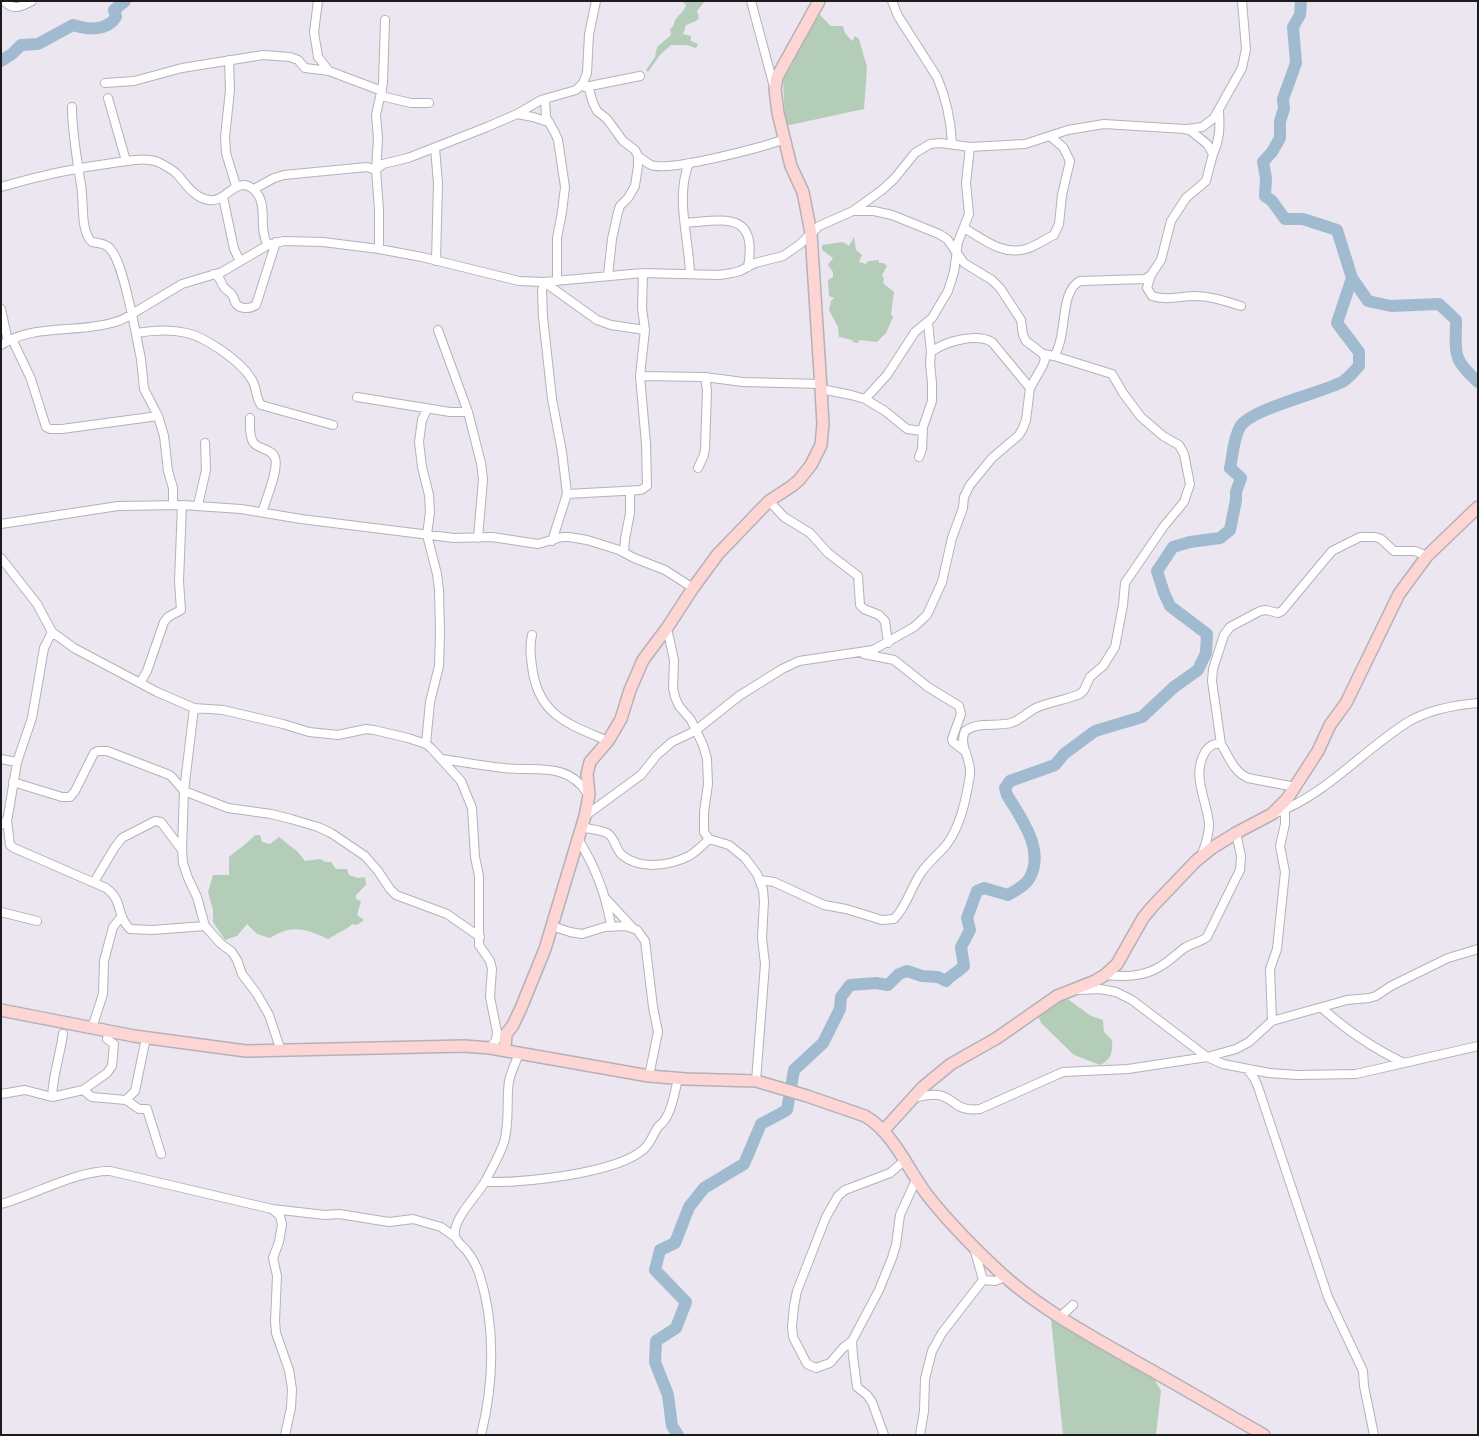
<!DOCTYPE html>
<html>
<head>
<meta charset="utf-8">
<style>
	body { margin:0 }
	#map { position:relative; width:1479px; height:1436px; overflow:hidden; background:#ebe6ef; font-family:Raleway,sans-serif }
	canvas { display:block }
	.frame { position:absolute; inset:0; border:2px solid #1c1a1d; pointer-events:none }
</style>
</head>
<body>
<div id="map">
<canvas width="1479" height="1436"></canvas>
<div class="frame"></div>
</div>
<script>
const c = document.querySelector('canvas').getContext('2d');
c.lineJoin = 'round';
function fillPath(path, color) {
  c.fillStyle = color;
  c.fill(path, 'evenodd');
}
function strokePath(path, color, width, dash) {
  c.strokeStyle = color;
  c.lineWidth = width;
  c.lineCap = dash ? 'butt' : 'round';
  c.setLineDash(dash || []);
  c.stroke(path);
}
const green = new Path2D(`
	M 682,1 L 705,1 L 697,11 L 699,18 L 696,21 L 686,25 L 683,34 L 691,36 L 691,41 L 698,44 L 696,48 L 686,45 L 671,45 L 660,55 L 648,72 L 646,70 L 655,57 L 657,47 L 671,35 L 670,29 C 675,26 673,23 676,19 C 680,13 684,12 686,5 Z
	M 819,14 L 831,26 L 843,26 L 845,33 L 852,41 L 855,36 L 859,39 L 867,67 L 864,109 L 785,126 L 783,76 L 793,64 L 791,54 Z
	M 854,237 L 856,250 L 862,255 L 859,262 L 866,264 L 868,261 L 879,260 L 879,263 L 884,263 L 887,266 L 882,275 L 884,279 L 883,283 L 894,292 L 891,314 L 893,317 L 886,333 L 877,342 L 860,340 L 858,343 L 853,342 L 852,340 L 839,337 L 838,327 L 829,310 L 831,301 L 834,298 L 829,296 L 828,280 L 833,277 L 833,272 L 828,265 L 833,258 L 822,250 L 822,245 L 843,242 L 849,246 Z
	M 255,835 L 260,835 L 262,842 L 270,844 L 279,837 L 298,852 L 305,861 L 320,859 L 326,862 L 331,862 L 336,869 L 347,869 L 349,875 L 358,878 L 365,877 L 366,885 L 356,895 L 356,899 L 361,901 L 357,915 L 364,920 L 357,925 L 352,924 L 349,927 L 328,939 C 305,929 293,924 270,938 L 257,934 L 247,924 L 237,936 L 225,940 L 213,922 L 213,910 L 208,892 L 213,875 L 229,875 L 229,857 C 238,849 247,844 255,835 Z
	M 1062,995 L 1091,1016 L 1103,1020 L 1104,1032 L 1112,1040 C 1113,1052 1111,1060 1100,1065 L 1074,1055 L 1041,1023 L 1038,1015 Z
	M 1051,1319 L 1152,1375 L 1161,1391 L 1156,1435 L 1063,1435 Z`);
const river = new Path2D(`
	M 1,61 L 12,54 L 21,45 L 38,44 L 73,25 C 88,30 107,31 116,17 L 114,10 L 125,1
	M 1352,278 L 1368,301 L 1391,306 L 1439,304 L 1456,320 C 1456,353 1451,358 1478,382
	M 678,1435 L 672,1426 L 668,1395 L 655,1362 L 656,1341 L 676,1328 L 686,1302 L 655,1270 L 660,1250 L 675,1243 L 689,1207 L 704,1188 L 744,1164 L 761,1124 L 787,1110 L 794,1070 L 823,1043 L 840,1009 L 841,997 L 850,985 L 876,983 L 888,985 L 899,974 L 907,971 L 922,976 L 938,977 L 946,981 C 951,975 958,972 964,966 L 961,947 L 970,930 L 967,918 L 977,891 L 984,888 L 1008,895 C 1015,891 1025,886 1029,879 C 1046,851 1021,818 1007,795 L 1005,788 L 1010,781 L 1055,765 L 1064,754 L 1095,731 L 1142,717 L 1174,687 L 1198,670 L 1206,653 L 1207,634 L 1170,606 L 1164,593 L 1157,571 L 1173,547 L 1190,542 L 1220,538 L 1230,530 L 1236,500 L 1236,492 L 1241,478 L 1230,468 C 1233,455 1233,439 1240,427 C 1250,409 1321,393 1342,382 C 1348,379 1354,371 1359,366 L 1359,352 L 1337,323 L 1352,278 L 1337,230 L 1303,219 L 1285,219 L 1272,201 L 1265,196 L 1266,178 L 1263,162 L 1272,152 L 1280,138 L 1280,121 L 1284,109 L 1283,99 L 1296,63 L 1293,27 L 1300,15 L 1301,1`);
const street = new Path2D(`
	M 4,1 C 13,11 21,7 32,1
	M 318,1 L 314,32 L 318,57 L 329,71 L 382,91
	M 751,1 L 774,87
	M 892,1 L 898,16 L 937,77 C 946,98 951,120 952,144
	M 229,60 L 230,90 L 225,137 L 226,153 L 236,186
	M 105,83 L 134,81 L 182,68 L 263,55 L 290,57 L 298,60 L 305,68 L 329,71
	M 588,86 L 593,103 L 597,111 L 607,119 L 623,141 L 635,150 L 638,156 L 638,166 L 635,186 L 628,198 L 620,206 L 618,212 L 612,239 L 608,275
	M 585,87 L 640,76
	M 381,96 L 411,103 L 429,103
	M 108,98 L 126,161
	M 545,99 L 546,117 L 555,133 L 558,140 L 565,187 L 562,212 L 557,238 L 557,281
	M 517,114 L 533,117 L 548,122
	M 1187,129 L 1202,127 L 1214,118 L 1242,68 L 1246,49 L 1242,1
	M 435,148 L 438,183 L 436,261
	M 1213,154 C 1220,139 1220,127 1219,111
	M 638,156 C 642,159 647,163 651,165 C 670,172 763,147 785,139
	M 689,163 C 675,198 689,238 690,274
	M 1,187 C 38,176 75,168 113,163 C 127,161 144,157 158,162 C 164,165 173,170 177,174 C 186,184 194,198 209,200 C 226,203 236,175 253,189 C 270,203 257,228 268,245
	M 254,189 L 274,178 L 284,175 L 367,167 L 376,170 L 383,164 L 408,158 L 487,127 L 517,114 L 541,100 L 576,90 L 583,83 L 587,73 L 589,34 L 596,1
	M 223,197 L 234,249 L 240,261
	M 685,223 C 725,220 758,211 748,267
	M 964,228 C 983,239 1003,256 1026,249 C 1036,246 1045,239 1054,235 L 1059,224 L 1062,195 L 1070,161 L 1063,147 L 1051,137
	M 379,249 L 379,210 L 376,170 L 378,138 L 376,115 L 383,83 L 385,20
	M 214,274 C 221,277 220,281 223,286 C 225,290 230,291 232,295 C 235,299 233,297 235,302 C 239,310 250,309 256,305 L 276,242
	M 1,309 L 8,341
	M 438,330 L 468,412 L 481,463 L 483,479 L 478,538
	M 136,333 C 153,330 170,329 187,333 C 207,338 242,362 252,380 C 257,388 255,396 261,405 L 333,425
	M 12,339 L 31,379 L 46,427 L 50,429 L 62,429 L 158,416
	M 1,345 C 35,323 77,334 115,322 C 121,321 127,317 132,314 C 128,299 120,254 107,246 C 103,243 96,243 92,242 C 80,232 84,200 81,185 C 77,159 72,133 72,107
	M 931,352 C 946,341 976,333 992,342 L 1030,388
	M 1054,356 C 1068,336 1059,291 1080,281 L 1145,279 L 1151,275
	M 640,376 L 705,377 L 743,382 L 821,384
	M 821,389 L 851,395 L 865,399 L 885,411 L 907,429 L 922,431
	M 357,397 L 450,412 L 468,412
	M 865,399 L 887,375 L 915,332 L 932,318 L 948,291 L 954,272 L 958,242 L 969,214 L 966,183 L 970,147
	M 250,418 C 250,426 249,435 253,442 C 258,450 272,448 275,458 C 279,469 266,500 262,512
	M 919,457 L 922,449 L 923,427 L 932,401 L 932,383 L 930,363 L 931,352 L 928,323
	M 698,468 L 704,455 L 705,448 L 707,390 L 705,377
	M 567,494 L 641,490 L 647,486 L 646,444 L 640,376 L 645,330 L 642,308 L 643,273
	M 769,501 L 784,517 L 810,533 L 828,553 L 858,576 L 860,605 L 864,609 L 879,615 L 885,621 L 888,643
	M 173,505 L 173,488 L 168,471 L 164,436 L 158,416 L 144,389 L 141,359 L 132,314 L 182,284 L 222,272 L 268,245 L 284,241 L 323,242 L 379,249 L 422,257 L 519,281 L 544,282 L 643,273 L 719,275 L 732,273 L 740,271 L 755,263 L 783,256 L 799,245 L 819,226 L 853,211 L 882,190 L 894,179 L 915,153 L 930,144 L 941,143 L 970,147 L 1025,144 L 1068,130 L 1104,124 L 1185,129 L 1191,131 L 1207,144 L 1213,154 L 1206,181 L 1186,198 L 1171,221 L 1161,260 L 1151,275 L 1147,288 L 1152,296 C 1167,301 1180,296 1195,296 C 1211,296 1225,301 1241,306
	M 198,505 L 206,470 L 205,443
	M 1,524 L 118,506 L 182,505 L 241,509 L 301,519 L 454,538 L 492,537 L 538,544 L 562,537 L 569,537 L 587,540 L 619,550 L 634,558 L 665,570 L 693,588
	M 552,541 L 567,494 L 562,452 L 552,399 L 543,317 L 542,291 L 544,282 L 597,320 L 611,325 L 645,330
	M 624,552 L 625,539 L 630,513 L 630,491
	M 1,558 L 37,604 L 52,632 L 74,648 L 157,692 L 194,708 L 223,710 L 283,724 L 309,732 L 338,735 L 366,729 L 374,730 L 408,738 L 426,744 L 431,748 L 461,781 L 472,808 L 475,857 L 479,876 L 479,945 L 490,961 L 492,969 L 490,997 L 497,1032 L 496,1040 L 490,1048
	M 667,628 L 674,660 L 673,688 L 675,697 L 679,706 L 691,720 L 703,745 L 707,759 L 708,784 L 704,812 L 704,832 L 709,839 L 729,845 L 745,858 L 757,874 L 763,890 L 764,901 L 762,938 L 765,964 L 756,1081
	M 532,635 C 529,648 531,659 533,673 C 541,717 571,725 608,741
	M 864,654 L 894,660 L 928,687 L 959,706 L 961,714 L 952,739 L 953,742 L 966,752
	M 140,683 L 147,671 L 164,622 L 168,617 L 181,610 L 179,581 L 182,505
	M 194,708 L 184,791 L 182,850 L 183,863 L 188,878 L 197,897 L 205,926 L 220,943 L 232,952 L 237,960 L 242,974 L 257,994 L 269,1015 L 281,1051
	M 426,744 L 430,702 L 439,666 L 440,633 L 439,590 L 437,574 L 427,535 L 430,512 L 429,495 L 422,467 L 419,442 L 422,420 L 427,409
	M 1221,744 L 1212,681 L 1213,669 L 1224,635 L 1230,627 L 1260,611 L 1266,610 L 1278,613 L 1282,611 L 1332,551 L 1360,537 L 1375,537 L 1381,539 L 1394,551 L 1415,551 L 1427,556
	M 1,759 L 17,762
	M 442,759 C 463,762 483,766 504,768 C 536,772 567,761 588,794
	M 13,782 L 62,797 L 70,797 L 75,791 L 94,753 L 98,751 L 107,751 L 167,774 L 171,776 L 184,791 L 228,808 L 271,814 L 291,819 L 318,827 L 331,833 L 365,856 L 378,871 L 390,889 L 396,895 L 447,914 L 480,937
	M 1276,813 C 1327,794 1363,750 1408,722 C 1428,710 1455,705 1478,703
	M 585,816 L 641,775 L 657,755 L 672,742 L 695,731 L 739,696 L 782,669 L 799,661 L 873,650 L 914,627 L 927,615 L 942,582 L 952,538 L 963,508 L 964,497 L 970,485 L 992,458 L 1019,435 L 1023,428 L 1026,420 L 1030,388 L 1043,365 L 1045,359 L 1043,354 L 1026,341 L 1023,335 L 1021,320 L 1000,288 L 992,280 L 964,263 L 947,239 L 939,234 L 892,215 L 874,211 L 853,211
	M 7,820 L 10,845 L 14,848 L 106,888 C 124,901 115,914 130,929 L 152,930 L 205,926
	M 1,825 L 7,820 L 8,816 L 17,762 L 32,718 L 44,648 L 52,632
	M 581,827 C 589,829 600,830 607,833 C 615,837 615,849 622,855 C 640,870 669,866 689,856 C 696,852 703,845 709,839
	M 578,839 C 595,866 606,894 611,926
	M 1202,854 C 1206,844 1209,835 1209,824 C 1207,800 1191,776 1205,752 C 1209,746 1213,743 1221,744 C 1229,757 1234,772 1248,778 L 1295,787
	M 760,880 L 774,882 L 824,905 L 846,909 L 882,920 L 894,919 C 907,906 911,887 921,873 C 928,862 939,854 947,844 C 961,825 966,799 970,775 C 972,758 958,746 965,731 C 980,721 994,727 1011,723 C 1021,720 1028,711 1038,707 C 1051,702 1068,699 1080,694 L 1084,690 L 1090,677 L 1103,666 L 1115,647 L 1123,605 L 1125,583 L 1164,526 L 1184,502 L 1190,484 L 1184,454 L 1179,445 L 1163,436 L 1141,417 L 1123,393 L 1112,374 L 1054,356 L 1043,354
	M 94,882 L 115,847 L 122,838 L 155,821 L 161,822 L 182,850
	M 606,899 L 632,927
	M 1,912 L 37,921
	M 552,926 L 570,932 L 582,934 L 605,927 L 626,926 L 637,930 L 645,941 L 653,1007 L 658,1032 L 649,1076
	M 1105,975 C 1125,977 1144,977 1161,966 C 1170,961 1177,953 1186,947 C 1193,943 1201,942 1207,937 L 1240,870 L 1241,856 L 1236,833
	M 1079,990 L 1100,989 L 1116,992 L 1132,1000 L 1207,1057 L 1236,1049 L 1249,1042 L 1272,1021 L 1347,1000 L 1369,998 L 1376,996 L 1391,986 L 1448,958 L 1478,949
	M 1322,1008 C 1346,1030 1375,1049 1404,1063
	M 1272,1021 L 1270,969 L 1277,949 L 1285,872 L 1280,846 L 1285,824 L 1285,809
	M 92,1028 L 103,994 L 104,961 L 113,927 L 121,917
	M 109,1032 L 107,1039 L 114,1044 L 112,1066 L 107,1073 L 83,1090 L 92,1097 L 126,1100
	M 146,1038 L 135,1091 L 126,1100 L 139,1109 L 147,1109 L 161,1154
	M 1247,1069 L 1254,1078 L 1258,1087 L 1328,1297 L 1363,1371 L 1364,1386 L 1374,1435
	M 1,1094 L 25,1090 L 52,1097 L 83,1090
	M 52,1097 C 53,1075 60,1055 63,1034
	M 914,1098 C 922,1096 930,1094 938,1095 C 956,1098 954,1112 980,1109 L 1063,1072 L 1128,1069 L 1207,1057 L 1223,1064 L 1269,1073 L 1297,1075 L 1356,1074 L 1478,1046
	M 905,1160 L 890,1173 L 845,1190 L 838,1196 L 826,1217 L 797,1291 L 794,1306 L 792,1327 L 793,1337 L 807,1364 L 816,1368 L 830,1363 L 843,1348 L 852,1341 L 879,1290 L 892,1258 L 896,1245 L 900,1215 L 916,1180
	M 485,1182 C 522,1183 616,1174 644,1149 C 651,1143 653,1134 658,1127 C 661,1124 664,1122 666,1118 C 673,1107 675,1091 678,1078
	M 1,1204 C 34,1195 78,1170 110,1171 L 272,1209 L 325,1215 L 339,1214 L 389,1222 L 413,1219 L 441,1227 L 455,1237
	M 272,1209 L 280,1216 L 282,1224 L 279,1242 L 273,1258 L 277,1276 L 275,1321 L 276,1333 L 289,1370 L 292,1389 L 291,1408 L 285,1435
	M 974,1248 L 983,1280
	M 1060,1317 L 1073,1305
	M 852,1341 L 853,1356 L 857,1387 L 867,1395 L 872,1402 L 884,1435
	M 481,1435 C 494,1383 496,1325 479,1273 C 476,1265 472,1257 466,1250 C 462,1245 456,1242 455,1235 C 453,1218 478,1195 486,1180 C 492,1168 500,1155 504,1142 C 510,1122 506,1101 509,1081 C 511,1072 516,1062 519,1053
	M 920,1435 L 924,1411 L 925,1379 L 932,1351 L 942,1333 L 983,1280 L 995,1281 L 1005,1277`);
const secondary = new Path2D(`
	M 1,1010 L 134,1036 L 246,1051 L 464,1046 L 490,1048 L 649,1076 L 686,1079 L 756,1081 L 807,1096 L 865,1116 C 894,1133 908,1170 928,1196 C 950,1224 977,1251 1003,1275 C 1041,1309 1089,1335 1133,1360 C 1176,1384 1220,1410 1264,1435
	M 505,1050 L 506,1034 L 513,1025 L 521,1008 L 545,949 L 585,816 L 589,795 L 587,774 L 590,762 L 608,741 L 621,719 L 630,690 L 643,660 L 667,628 L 693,588 L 718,554 L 769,501 L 792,486 L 799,480 L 811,465 L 821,445 L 823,424 L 821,389 L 811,233 L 803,192 L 791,166 L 778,113 L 775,89 L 777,77 L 819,1
	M 883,1131 L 923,1087 L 951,1064 L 997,1038 L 1057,996 L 1095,981 L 1105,975 L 1117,964 L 1143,918 L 1152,907 L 1196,861 L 1212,848 L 1236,833 L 1272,814 L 1287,799 L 1318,751 L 1330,725 L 1346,703 L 1399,594 L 1427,556 L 1478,507`);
fillPath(green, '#b4cdb9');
strokePath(river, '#a0bad0', 12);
strokePath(street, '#b5b1b9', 10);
strokePath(secondary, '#b5b1b9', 14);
strokePath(street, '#fff', 8);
strokePath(secondary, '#fdd6d4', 11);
</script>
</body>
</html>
